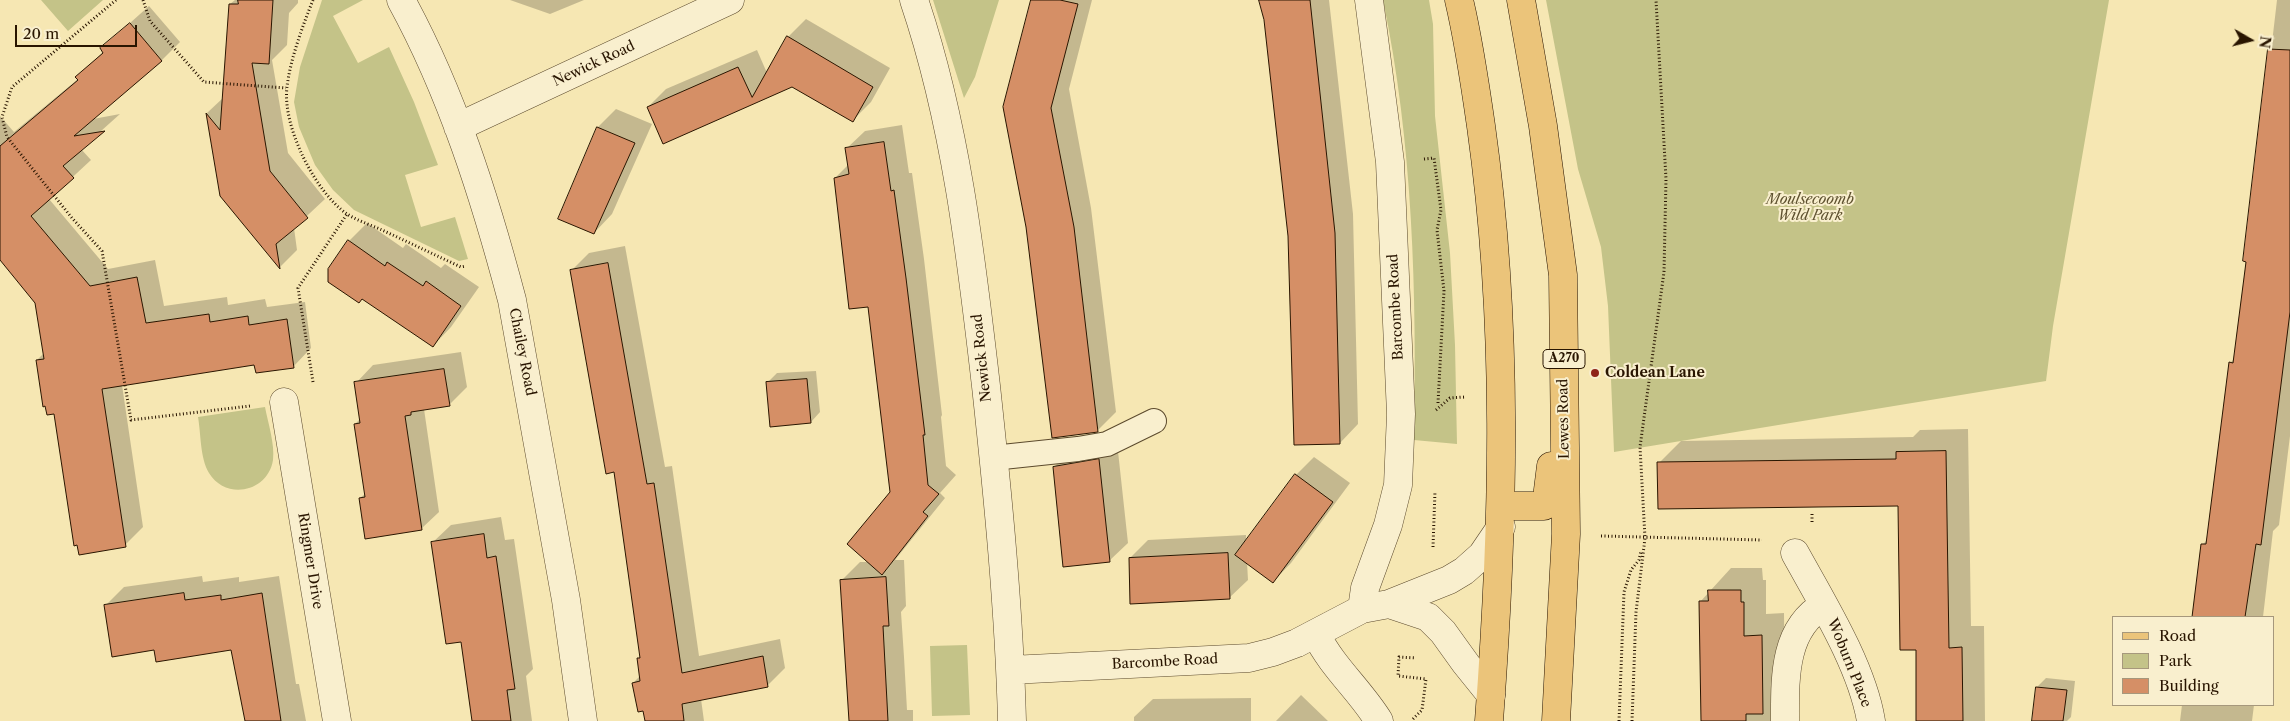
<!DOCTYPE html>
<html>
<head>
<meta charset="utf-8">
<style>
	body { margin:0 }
	#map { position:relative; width:2290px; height:721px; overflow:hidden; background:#f6e7b3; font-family:"Libre Caslon Text",serif }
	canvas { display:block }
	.legend { position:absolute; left:2112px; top:616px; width:162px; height:90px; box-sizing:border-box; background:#f9efce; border:1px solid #a6987c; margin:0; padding:6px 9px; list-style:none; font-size:15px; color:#291500 }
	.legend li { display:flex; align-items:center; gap:10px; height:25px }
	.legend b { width:25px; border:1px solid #a6987c }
	.north { position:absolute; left:2225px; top:15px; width:50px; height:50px; -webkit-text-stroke:4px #f9efce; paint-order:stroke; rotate:98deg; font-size:14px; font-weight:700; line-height:20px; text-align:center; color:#291500 }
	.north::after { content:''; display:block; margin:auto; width:18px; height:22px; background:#291500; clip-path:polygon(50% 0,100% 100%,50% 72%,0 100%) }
	.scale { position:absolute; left:15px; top:25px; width:122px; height:22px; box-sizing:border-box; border:2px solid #291500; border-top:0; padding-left:6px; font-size:15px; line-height:18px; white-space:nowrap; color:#291500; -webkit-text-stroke:4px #f9efce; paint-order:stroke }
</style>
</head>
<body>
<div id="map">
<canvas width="2290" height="721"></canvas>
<ul class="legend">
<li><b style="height:6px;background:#ebc47a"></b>Road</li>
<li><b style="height:14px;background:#c4c388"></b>Park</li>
<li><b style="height:14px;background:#d58f66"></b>Building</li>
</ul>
<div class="north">N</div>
<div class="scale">20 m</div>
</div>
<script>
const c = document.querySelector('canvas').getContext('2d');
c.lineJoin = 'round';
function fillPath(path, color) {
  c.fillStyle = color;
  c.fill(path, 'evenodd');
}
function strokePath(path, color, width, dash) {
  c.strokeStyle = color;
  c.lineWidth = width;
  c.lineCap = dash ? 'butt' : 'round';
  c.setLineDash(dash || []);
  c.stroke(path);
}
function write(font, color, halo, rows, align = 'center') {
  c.font = font + ' "Libre Caslon Text",serif';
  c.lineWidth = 4;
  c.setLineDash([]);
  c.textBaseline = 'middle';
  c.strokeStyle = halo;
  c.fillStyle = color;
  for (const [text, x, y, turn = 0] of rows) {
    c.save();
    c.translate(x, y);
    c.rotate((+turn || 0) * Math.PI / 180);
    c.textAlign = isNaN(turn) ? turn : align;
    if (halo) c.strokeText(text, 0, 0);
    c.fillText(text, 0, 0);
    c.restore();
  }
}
const green = new Path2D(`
	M 41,0 L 103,0 L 68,31 Z
	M 322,0 L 363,0 L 333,16 L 358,63 L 389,47 L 414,102 L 438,165 L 405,175 L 421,227 L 455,217 L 468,259 L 459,261 L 354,210 L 333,190 L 315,165 L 299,127 L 294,102 L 300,67 Z
	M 933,0 L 999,0 L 975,77 L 964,98 Z
	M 1383,0 L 1429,0 L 1433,24 L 1435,116 L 1450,253 L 1455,345 L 1457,444 L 1414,440 C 1417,294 1413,143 1383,0 Z
	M 1546,0 L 2109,0 L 2053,326 L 2046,381 L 1614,452 L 1608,306 L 1601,247 L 1578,169 Z
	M 265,407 C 268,423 275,444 273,460 C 268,492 226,501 209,473 C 200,458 201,434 198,417 Z
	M 967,645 L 970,715 L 932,716 L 930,646 Z`);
const shadow = new Path2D(`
	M 235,0 L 298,0 L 298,3 L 289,13 L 287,45 L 272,60 L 288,153 L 325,199 L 294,228 L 297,250 L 280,267 L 221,196 L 207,113 L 224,97 L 230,4 Z
	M 510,0 L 584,0 L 550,14 Z
	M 1032,0 L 1092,0 L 1069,89 L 1091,208 L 1116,412 L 1098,430 Z
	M 1260,0 L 1329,0 L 1353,214 L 1358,424 L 1340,443 L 1289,236 L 1266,20 Z
	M 2277,0 L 2290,0 L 2290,436 L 2279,525 L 2273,531 L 2263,617 L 2193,617 L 2203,544 L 2208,539 L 2230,363 L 2235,358 Z
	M 149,6 L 180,42 L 162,60 L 93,119 L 120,114 L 81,149 L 91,160 L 49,199 L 108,269 L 155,260 L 164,306 L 227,297 L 228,305 L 265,299 L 267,307 L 305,302 L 311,348 L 293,367 L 255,364 L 122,385 L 143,527 L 125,545 L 55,413 L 37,360 L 44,353 L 36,302 L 0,258 L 0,116 L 14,132 L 78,79 L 77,77 L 104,51 L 101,49 Z
	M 806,19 L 890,68 L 871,102 L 853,120 L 793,85 L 664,142 L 648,107 L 666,89 L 757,50 L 767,73 L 788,37 Z
	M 616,109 L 652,124 L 612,214 L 594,233 L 560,219 L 598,127 Z
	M 902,125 L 909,173 L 912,173 L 924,259 L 942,415 L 941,417 L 946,466 L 956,475 L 940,493 L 945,498 L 895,560 L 904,560 L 906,606 L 901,612 L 904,657 L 907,710 L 913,710 L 913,721 L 850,721 L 841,581 L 860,562 L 869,562 L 891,492 L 869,306 L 835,178 L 849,164 L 846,149 L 865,131 Z
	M 367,223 L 403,248 L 406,244 L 441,268 L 445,264 L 479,287 L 451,327 L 433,346 L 349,241 Z
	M 625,246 L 665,467 L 672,466 L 699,656 L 780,639 L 785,668 L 767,686 L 701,699 L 704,721 L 646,721 L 645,709 L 633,683 L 640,676 L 638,659 L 641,655 L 615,471 L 571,271 L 589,253 Z
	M 461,352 L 467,387 L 449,405 L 424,409 L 439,512 L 421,529 L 360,498 L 366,493 L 355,424 L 361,418 L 356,383 L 373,365 Z
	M 816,371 L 820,412 L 811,422 L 768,382 L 777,373 Z
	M 1968,429 L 1971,626 L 1984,626 L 1985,721 L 1918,721 L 1917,648 L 1899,504 L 1659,463 L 1681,441 L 1913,437 L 1920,430 Z
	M 1117,442 L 1128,543 L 1109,561 L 1054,467 L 1072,449 Z
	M 1314,457 L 1350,483 L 1291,563 L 1273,582 L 1247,562 L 1248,580 L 1229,598 L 1130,558 L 1148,540 L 1246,535 L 1246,543 L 1296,475 Z
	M 501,517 L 505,540 L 514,539 L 533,669 L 526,676 L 532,721 L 473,721 L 462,640 L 432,543 L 451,525 Z
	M 1731,568 L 1762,568 L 1763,580 L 1766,580 L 1766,614 L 1784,613 L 1785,721 L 1702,721 L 1700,602 Z
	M 202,576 L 203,582 L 239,577 L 239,582 L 279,576 L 296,684 L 299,684 L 306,721 L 246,721 L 232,649 L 156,649 L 106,605 L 124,587 Z
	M 2046,678 L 2075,681 L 2071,717 L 2067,721 L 2033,721 L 2037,687 Z
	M 1301,695 L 1328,721 L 1276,721 Z
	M 1251,698 L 1251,721 L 1134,721 L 1134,717 L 1153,699 Z
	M 2182,705 L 2254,705 L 2252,721 L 2180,721 Z`);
const building = new Path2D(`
	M 238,0 L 273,0 L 269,64 L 252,63 L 270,171 L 308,218 L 276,244 L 280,269 L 220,196 L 206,113 L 220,130 L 229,4 L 238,4 Z
	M 1031,0 L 1060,0 L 1078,4 L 1051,108 L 1074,227 L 1098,432 L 1052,438 L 1026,227 L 1003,107 Z
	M 1259,0 L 1310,0 L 1335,233 L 1340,444 L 1294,445 L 1288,236 L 1264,20 Z
	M 130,23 L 162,61 L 74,136 L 105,131 L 63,166 L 74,178 L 31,216 L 90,286 L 137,277 L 146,323 L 209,314 L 210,322 L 248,316 L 249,325 L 287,319 L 294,368 L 256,373 L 254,365 L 102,389 L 126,547 L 79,555 L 77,545 L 74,546 L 54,414 L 47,415 L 45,406 L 43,407 L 36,360 L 44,359 L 35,303 L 0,260 L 0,146 L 78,80 L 75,77 L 103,53 L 100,48 Z
	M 787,36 L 873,87 L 853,122 L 792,87 L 663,144 L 647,107 L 738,67 L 752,97 Z
	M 2268,49 L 2290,50 L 2290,312 L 2261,545 L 2256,544 L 2245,617 L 2192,617 L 2201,544 L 2206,544 L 2229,362 L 2233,363 L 2246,262 L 2243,261 Z
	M 597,127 L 635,143 L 594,234 L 558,219 Z
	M 884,142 L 891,191 L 894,190 L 906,278 L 925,435 L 923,435 L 928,485 L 939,494 L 923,512 L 928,516 L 882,575 L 847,544 L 890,492 L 868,307 L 849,309 L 834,178 L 849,174 L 845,148 Z
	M 348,240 L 385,266 L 387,262 L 423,286 L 426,281 L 461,306 L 433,347 L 362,299 L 359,303 L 328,282 L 328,269 Z
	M 608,263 L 647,484 L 654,483 L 682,673 L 763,656 L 768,687 L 682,704 L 684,721 L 645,721 L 643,711 L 638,712 L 632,683 L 640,681 L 637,658 L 640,658 L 614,472 L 606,474 L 570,270 Z
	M 444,369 L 450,406 L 411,412 L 411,415 L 405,416 L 422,530 L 365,539 L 359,498 L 365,497 L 354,424 L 360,423 L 354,382 Z
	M 807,379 L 811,423 L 770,427 L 766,382 Z
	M 1946,451 L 1949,648 L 1962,647 L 1963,721 L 1916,721 L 1916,650 L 1900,650 L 1898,506 L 1658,509 L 1657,462 L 1896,459 L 1896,452 Z
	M 1099,459 L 1110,562 L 1063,567 L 1053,467 Z
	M 1295,474 L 1333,502 L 1273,583 L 1235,555 Z
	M 484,534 L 487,558 L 496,556 L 515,689 L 507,690 L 511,721 L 472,721 L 461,642 L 446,644 L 431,542 Z
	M 1228,553 L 1230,599 L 1130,604 L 1129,558 Z
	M 886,577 L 889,626 L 883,626 L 888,721 L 849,721 L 840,580 Z
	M 1708,590 L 1741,590 L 1741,602 L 1744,602 L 1744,636 L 1762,635 L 1763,714 L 1746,714 L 1746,721 L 1701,721 L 1699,601 L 1708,601 Z
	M 184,593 L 185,600 L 221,595 L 221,600 L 262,593 L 281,721 L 245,721 L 231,650 L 156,662 L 154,650 L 112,657 L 104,605 Z
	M 2036,687 L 2067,690 L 2063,721 L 2032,721 Z`);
const path = new Path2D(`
	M 116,0 L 12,87 L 2,117 L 7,137 L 72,218 L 102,251 L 131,420 L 250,406
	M 143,0 L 150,21 L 204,82 L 286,88
	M 313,0 C 303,25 290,60 287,87 C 282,126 315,192 347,214 C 358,221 371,225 382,230 C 408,242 435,255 461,267 L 466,266
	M 1424,159 L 1434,158 L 1441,210 L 1437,230 L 1444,291 L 1438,403
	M 313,382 L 298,288 L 347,214
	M 1436,410 L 1450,398 L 1465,397
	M 1812,514 L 1812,523
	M 1601,536 L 1762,540
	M 1433,547 L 1435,491
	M 1413,719 L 1422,710 L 1426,679 L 1398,676 L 1399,657 L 1416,658
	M 1619,721 L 1624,592 L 1631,570 L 1639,560 L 1641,551
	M 1632,721 L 1636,612 L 1645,538 L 1640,447 L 1664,272 L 1666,179 L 1656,0`);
const lane = new Path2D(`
	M 993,458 L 1078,449 L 1107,444 L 1154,421`);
const street = new Path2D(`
	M 401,0 C 452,93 485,198 512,300 L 566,600 L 583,721
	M 914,0 C 956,124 971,256 986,386 C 998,497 1009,609 1012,721
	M 458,127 L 730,0
	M 284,402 L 337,721
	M 1795,553 C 1822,602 1862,666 1871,721
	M 1389,604 L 1428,617 L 1443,632 L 1466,664 L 1491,695
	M 1362,609 L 1365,588 L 1388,525 L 1398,485 L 1401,414 L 1390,162 L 1369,0
	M 1316,634 C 1332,667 1360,690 1379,721
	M 1011,670 L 1249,658 L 1273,652 L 1297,643 L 1362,609 L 1389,604 L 1449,580 L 1464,571 L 1482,555 L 1501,527
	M 1785,721 C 1785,679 1783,629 1824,605`);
const primary = new Path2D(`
	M 1459,0 C 1469,42 1475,84 1481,126 C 1509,325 1504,521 1489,721
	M 1521,0 L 1543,126 L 1563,275 L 1566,534 L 1556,721
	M 1501,506 L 1544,506 L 1547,498 L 1551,466`);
const markers = [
	[1595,373,5,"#8f2418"]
];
const shields = [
	[1564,359,42]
];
const shieldNames = [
	["A270",1564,359]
];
const streetNames = [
	["Newick Road",594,64,-25],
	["Barcombe Road",1396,307,-93],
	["Chailey Road",522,352,79],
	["Newick Road",982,358,-96],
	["Lewes Road",1564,419,-91],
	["Ringmer Drive",310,561,81],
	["Barcombe Road",1165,662,-3],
	["Woburn Place",1849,663,68]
];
const parkNames = [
	["Moulsecoomb",1810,200],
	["Wild Park",1810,216]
];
const poiNames = [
	["Coldean Lane",1605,373]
];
fillPath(green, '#c4c388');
fillPath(shadow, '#0003');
fillPath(building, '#d58f66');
strokePath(building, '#291500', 1);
strokePath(lane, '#5c4a2d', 26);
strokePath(street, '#5c4a2d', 29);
strokePath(primary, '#291500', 29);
strokePath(path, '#291500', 3, [1, 2.5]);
strokePath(lane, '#f9efce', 24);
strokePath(street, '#f9efce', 28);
strokePath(primary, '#ebc47a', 28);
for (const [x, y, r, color] of markers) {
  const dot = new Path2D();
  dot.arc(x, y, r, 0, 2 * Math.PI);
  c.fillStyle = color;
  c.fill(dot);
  strokePath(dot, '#f9efce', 2);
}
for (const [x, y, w] of shields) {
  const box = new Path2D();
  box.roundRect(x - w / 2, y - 9.5, w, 19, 4);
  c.fillStyle = '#f9efce';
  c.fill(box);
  strokePath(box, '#291500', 1);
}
write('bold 12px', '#291500', null, shieldNames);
write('14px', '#291500', '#f9efce', streetNames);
write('italic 14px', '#5f5230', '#f9efce', parkNames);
write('bold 14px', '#291500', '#f9efce', poiNames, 'left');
</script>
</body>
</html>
